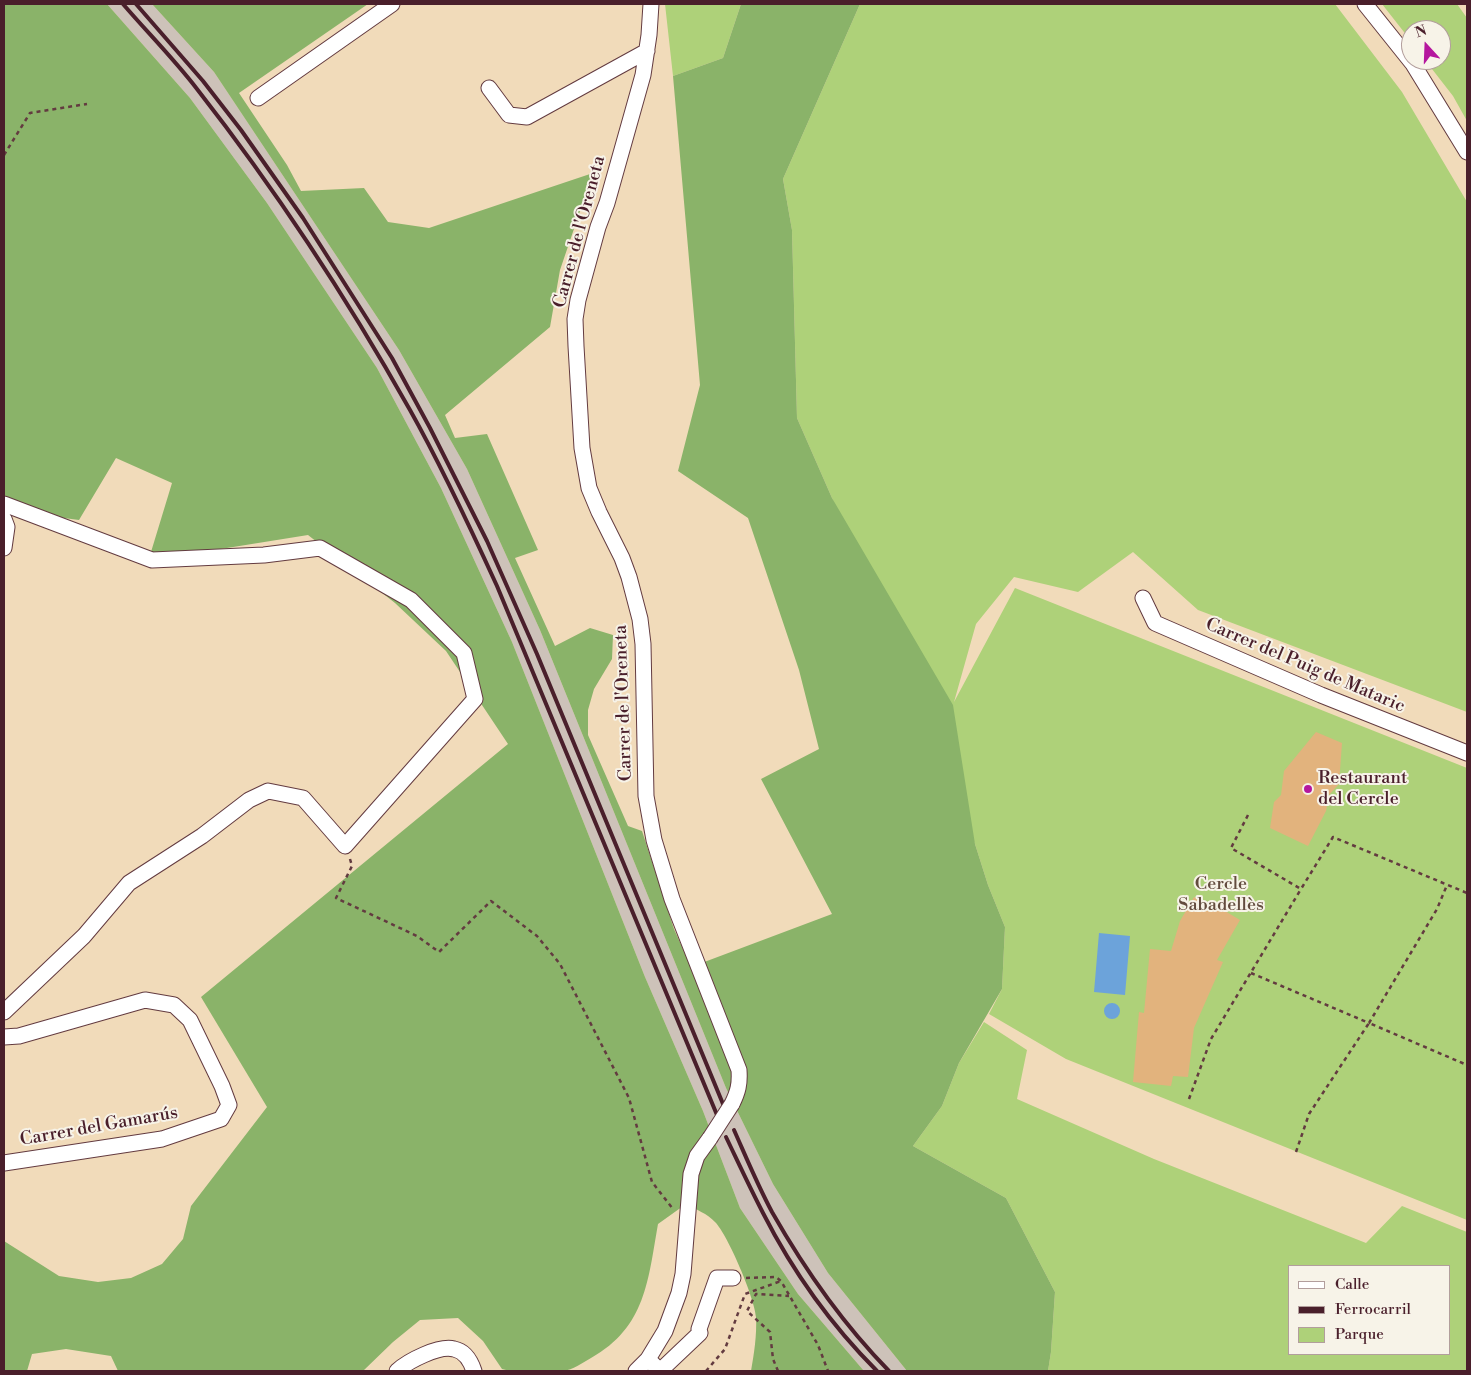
<!DOCTYPE html>
<html>
<head>
<meta charset="utf-8">
<style>
	body { margin:0 }
	#map { position:relative; width:1471px; height:1375px; overflow:hidden; background:#f1dbba; font-family:"Libre Bodoni",serif }
	canvas { display:block }
	.frame { position:absolute; inset:0; border:5px solid #4a1f2b; pointer-events:none }
	.legend { position:absolute; left:1288px; top:1265px; width:162px; height:90px; box-sizing:border-box; background:#f7f3e8; border:1px solid #b29e9c; margin:0; padding:6px 9px; list-style:none; font-size:15px; color:#4a1f2b }
	.legend li { display:flex; align-items:center; gap:10px; height:25px }
	.legend b { width:25px; border:1px solid #b29e9c }
	.north { position:absolute; left:1401px; top:20px; width:50px; height:50px; box-sizing:border-box; background:#f7f3e8; border:1px solid #b29e9c; border-radius:50%; rotate:340deg; font-size:14px; font-weight:700; line-height:20px; text-align:center; color:#4a1f2b }
	.north::after { content:''; display:block; margin:auto; width:18px; height:22px; background:#b5179e; clip-path:polygon(50% 0,100% 100%,50% 72%,0 100%) }
</style>
</head>
<body>
<div id="map">
<canvas width="1471" height="1375"></canvas>
<div class="frame"></div>
<ul class="legend">
<li><b style="height:6px;background:#fff"></b>Calle</li>
<li><b style="height:6px;background:#4a1f2b"></b>Ferrocarril</li>
<li><b style="height:14px;background:#aed179"></b>Parque</li>
</ul>
<div class="north">N</div>
</div>
<script>
const c = document.querySelector('canvas').getContext('2d');
c.lineJoin = 'round';
function fillPath(path, color) {
  c.fillStyle = color;
  c.fill(path, 'evenodd');
}
function strokePath(path, color, width, dash) {
  c.strokeStyle = color;
  c.lineWidth = width;
  c.lineCap = dash ? 'butt' : 'round';
  c.setLineDash(dash || []);
  c.stroke(path);
}
function write(font, color, halo, rows, align = 'center') {
  c.font = font + ' "Libre Bodoni",serif';
  c.lineWidth = 4;
  c.setLineDash([]);
  c.textBaseline = 'middle';
  c.strokeStyle = halo;
  c.fillStyle = color;
  for (const [text, x, y, turn = 0] of rows) {
    c.save();
    c.translate(x, y);
    c.rotate((+turn || 0) * Math.PI / 180);
    c.textAlign = isNaN(turn) ? turn : align;
    if (halo) c.strokeText(text, 0, 0);
    c.fillText(text, 0, 0);
    c.restore();
  }
}
const industrial = new Path2D(`
	M 107,4 L 152,4 L 214,72 L 399,350 L 467,469 L 540,630 L 726,1088 L 773,1184 L 828,1273 L 907,1371 L 864,1371 L 798,1294 L 740,1208 L 703,1111 L 645,977 L 512,642 L 441,488 L 377,368 L 267,203 L 190,98 Z`);
const green = new Path2D(`
	M 665,4 L 741,4 L 723,58 L 673,76 Z
	M 860,4 L 1335,4 L 1402,92 L 1467,202 L 1467,712 L 1198,610 L 1133,552 L 1078,592 L 1014,577 L 976,624 L 954,702 L 1015,588 L 1467,768 L 1467,1220 L 1066,1059 L 989,1014 L 1002,989 L 1005,927 L 988,885 L 975,844 L 832,498 L 797,418 L 792,230 L 783,179 Z
	M 1382,4 L 1457,4 L 1467,18 L 1467,121 L 1453,96 L 1425,60 L 1441,60 L 1441,30 L 1411,30 L 1411,41 Z
	M 984,1022 L 1027,1050 L 1017,1099 L 1154,1159 L 1366,1243 L 1402,1206 L 1467,1232 L 1467,1371 L 1048,1371 L 1051,1352 L 1055,1292 L 1006,1198 L 913,1146 L 942,1106 L 959,1063 ZM 1290,1266 L 1450,1266 L 1450,1354 L 1290,1354 Z`);
const forest = new Path2D(`
	M 4,4 L 107,4 L 190,98 L 267,203 L 377,368 L 441,488 L 512,642 L 645,977 L 703,1111 L 740,1208 L 798,1294 L 864,1371 L 751,1371 C 754,1354 757,1335 756,1317 C 755,1299 728,1235 715,1222 C 708,1214 695,1209 686,1204 L 658,1224 C 648,1280 646,1327 591,1358 C 582,1363 573,1370 563,1371 C 546,1374 527,1371 510,1371 L 502,1369 L 483,1341 L 458,1318 L 420,1320 L 393,1342 L 363,1371 L 118,1371 L 111,1356 L 66,1349 L 32,1354 L 27,1371 L 4,1371 L 4,1241 L 59,1276 L 98,1282 L 131,1278 L 162,1264 L 183,1239 L 191,1206 L 267,1107 L 201,997 L 508,744 L 446,651 L 395,603 L 308,535 L 152,560 L 151,552 L 172,483 L 116,458 L 79,520 L 4,510 Z
	M 152,4 L 368,4 L 239,93 L 287,165 L 301,191 L 364,188 L 388,222 L 429,228 L 593,173 L 560,270 L 550,327 L 445,415 L 455,438 L 487,434 L 538,550 L 515,558 L 555,646 L 590,628 L 613,635 L 612,659 L 594,689 L 588,710 L 588,735 L 628,826 L 642,831 L 674,929 L 691,967 L 832,914 L 761,779 L 819,749 L 799,670 L 748,518 L 678,471 L 700,385 L 673,76 L 723,58 L 741,4 L 860,4 L 783,179 L 792,230 L 797,418 L 832,498 L 953,705 L 975,844 L 988,885 L 1005,927 L 1002,989 L 959,1063 L 942,1106 L 913,1146 L 1006,1198 L 1055,1292 L 1051,1352 L 1048,1371 L 907,1371 L 828,1273 L 773,1184 L 726,1088 L 540,630 L 467,469 L 399,350 L 214,72 Z`);
const water = new Path2D(`
	M 1099,933 L 1130,936 L 1125,995 L 1094,992 Z
	M1104 1011a8 8 0 1 1 16 0a8 8 0 1 1-16 0Z`);
const building = new Path2D(`
	M 1316,732 L 1342,743 L 1339,784 L 1329,795 L 1326,811 L 1308,846 L 1270,828 L 1274,802 L 1281,795 L 1284,771 Z
	M 1194,897 L 1220,908 L 1240,920 L 1217,960 L 1223,962 L 1194,1028 L 1188,1077 L 1173,1076 L 1171,1086 L 1133,1082 L 1139,1012 L 1144,1013 L 1150,949 L 1171,951 L 1180,921 Z`);
const path = new Path2D(`
	M 4,155 L 30,113 L 87,104
	M 1248,815 L 1231,848 L 1301,889 L 1333,837 L 1467,893
	M 350,859 L 352,866 L 336,898 L 417,936 L 439,952 L 491,901 L 537,936 L 560,964 L 629,1098 L 652,1182 L 673,1209
	M 1251,973 L 1369,1023 L 1437,909 L 1447,885
	M 1189,1099 L 1211,1039 L 1301,889
	M 1296,1152 L 1309,1114 L 1369,1023 L 1467,1065
	M 746,1278 L 776,1277 L 781,1281 L 818,1345 L 828,1371
	M 706,1371 L 725,1349 L 745,1294 L 781,1281
	M 778,1371 L 773,1359 L 770,1332 L 747,1311 L 756,1294 L 789,1296`);
const minor = new Path2D(`
	M 651,4 L 649,35 L 643,75 L 607,203 L 598,227 L 578,300 L 575,319 L 576,346 L 582,448 L 589,488 L 599,512 L 622,558 L 629,577 L 640,619 L 643,644 L 646,796 L 654,840 L 672,899 L 739,1070 C 740,1084 738,1092 732,1104
	M 1365,4 L 1413,64 L 1467,152
	M 489,88 L 509,115 L 527,117 L 647,51
	M 258,98 L 392,4
	M 4,504 L 152,560 L 264,555 L 320,548 L 411,600 L 464,653 L 475,699 L 345,846 L 303,798 L 268,791 L 249,800 L 202,836 L 129,883 L 84,936 L 4,1012
	M 4,519 L 7,527 L 4,548
	M 1143,598 L 1155,623 L 1321,695 L 1467,753
	M 4,1037 L 19,1036 L 145,1000 L 174,1005 L 190,1020 L 222,1086 L 229,1105 L 221,1119 L 162,1139 L 4,1163
	M 648,1359 L 660,1371 L 700,1333 L 699,1329 L 717,1278 L 733,1278
	M 397,1371 C 408,1361 439,1345 454,1349 C 465,1351 471,1362 474,1371
	M 636,1371 L 648,1359 L 665,1331 L 679,1293 L 683,1274 L 691,1174 L 697,1156 L 710,1138`);
const rail = new Path2D(`
	M 123,4 C 147,32 174,59 197,89 C 276,190 347,298 410,410 C 442,467 470,527 497,586 L 717,1115
	M 136,4 L 203,81 L 241,130 L 303,218 L 392,358 L 430,428 L 487,541 L 537,654 L 723,1104
	M 734,1130 C 746,1157 758,1186 772,1212 C 805,1270 843,1324 889,1371
	M 726,1137 C 738,1162 750,1188 763,1213 C 792,1270 831,1325 877,1371`);
const minorBridge = new Path2D(`
	M 710,1138 L 732,1104`);
const markers = [
	[1308,789,5,"#b5179e"]
];
const streetNames = [
	["Carrer de l'Oreneta",580,232,-75],
	["Carrer del Puig de Mataric",1305,666,23],
	["Carrer de l'Oreneta",624,703,-92],
	["Carrer del Gamarús",99,1127,-10]
];
const poiNames = [
	["Restaurant",1318,779],
	["del Cercle",1318,800]
];
const parkNames = [
	["Cercle",1221,885],
	["Sabadellès",1221,906]
];
fillPath(industrial, '#cdc2b9');
fillPath(green, '#aed179');
fillPath(forest, '#8ab369');
fillPath(water, '#6ca3da');
fillPath(building, '#e2b37d');
strokePath(minor, '#633b40', 17);
strokePath(path, '#633b40', 2.5, [4, 4]);
strokePath(minor, '#fff', 15);
strokePath(rail, '#4a1f2b', 4);
strokePath(minorBridge, '#633b40', 17, []);
strokePath(minorBridge, '#fff', 15);
for (const [x, y, r, color] of markers) {
  const dot = new Path2D();
  dot.arc(x, y, r, 0, 2 * Math.PI);
  c.fillStyle = color;
  c.fill(dot);
  strokePath(dot, '#f7f3e8', 2);
}
write('18px', '#4a1f2b', '#f7f3e8', streetNames);
write('18px', '#4a1f2b', '#f7f3e8', poiNames, 'left');
write('18px', '#634c3e', '#f7f3e8', parkNames);
</script>
</body>
</html>
